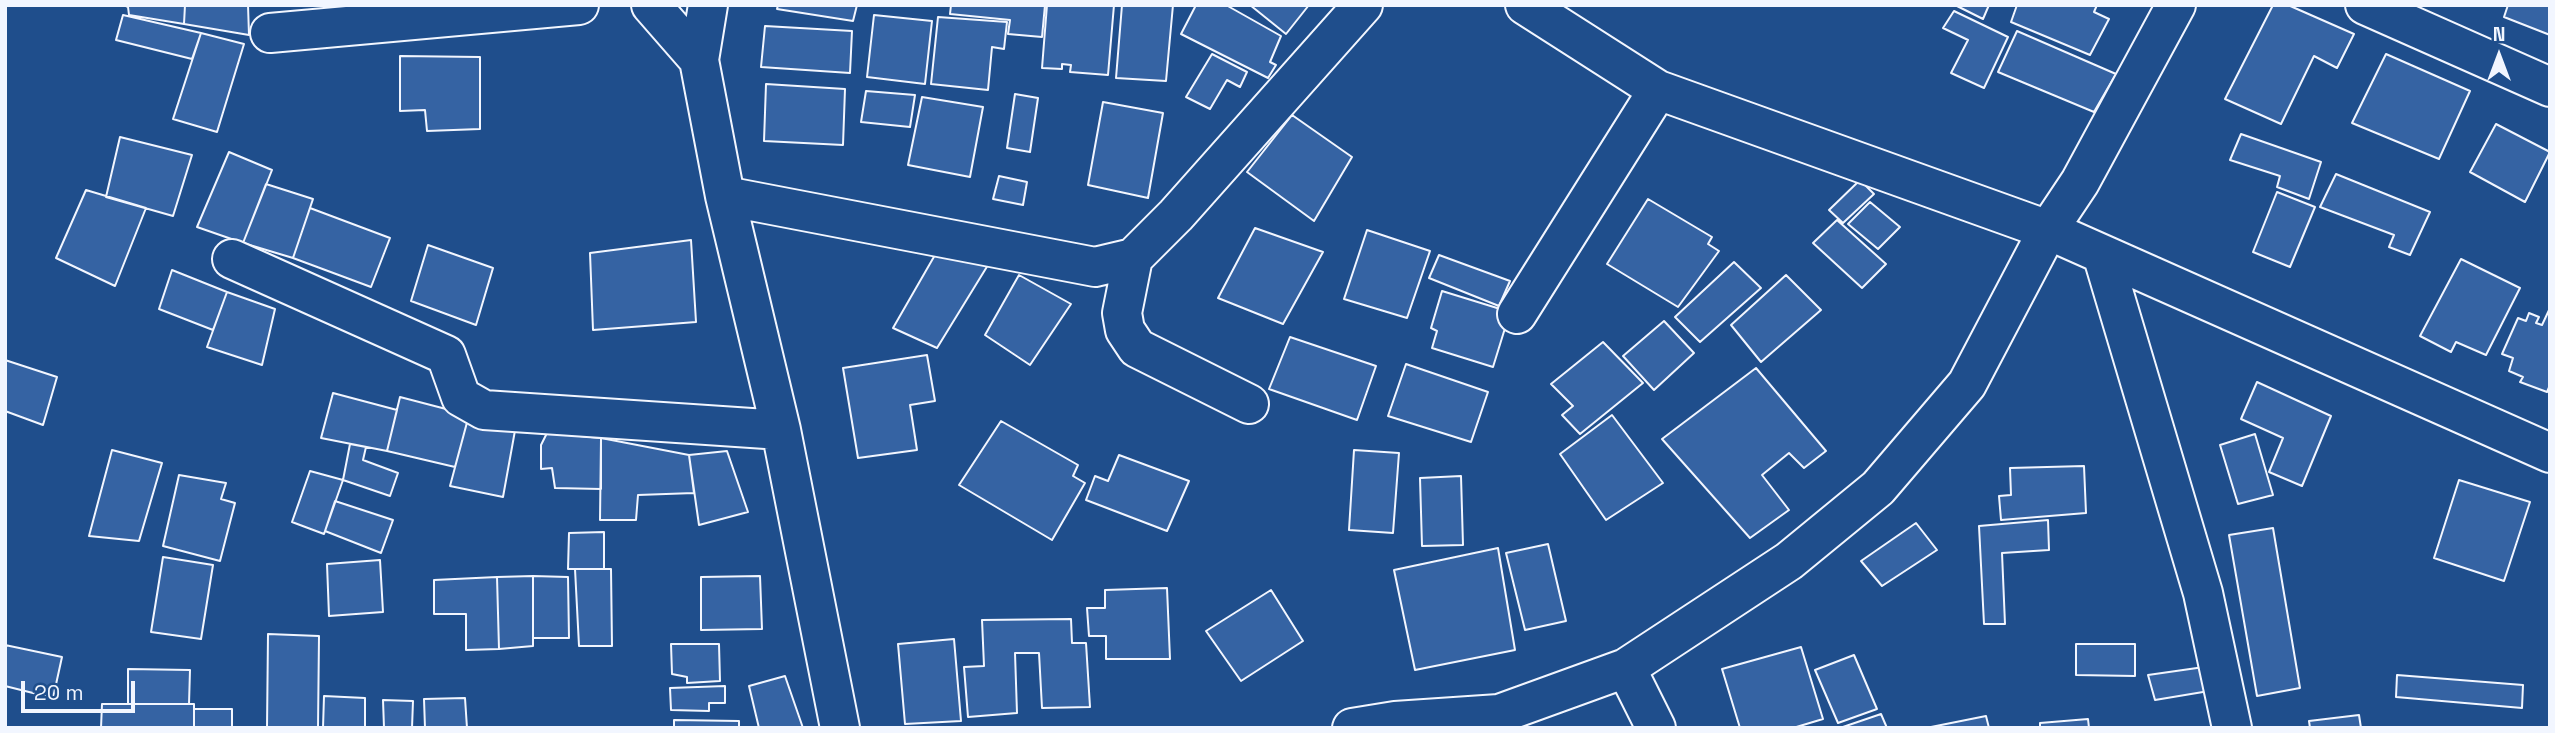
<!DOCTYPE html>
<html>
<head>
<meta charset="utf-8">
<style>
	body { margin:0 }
	#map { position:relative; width:2555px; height:733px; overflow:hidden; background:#1f4e8c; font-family:"Space Grotesk",sans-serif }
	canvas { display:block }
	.frame { position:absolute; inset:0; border:7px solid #f2f6ff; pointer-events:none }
	.north { position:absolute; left:2464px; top:21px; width:70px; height:70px; -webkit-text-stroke:5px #1f4e8c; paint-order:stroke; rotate:0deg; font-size:19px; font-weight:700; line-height:28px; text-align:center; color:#f2f6ff }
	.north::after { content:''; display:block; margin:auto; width:24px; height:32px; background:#f2f6ff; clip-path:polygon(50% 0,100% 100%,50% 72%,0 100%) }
	.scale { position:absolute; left:21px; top:681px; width:114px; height:32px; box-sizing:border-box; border:4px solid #f2f6ff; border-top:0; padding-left:9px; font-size:21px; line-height:24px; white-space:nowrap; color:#f2f6ff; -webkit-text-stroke:5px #1f4e8c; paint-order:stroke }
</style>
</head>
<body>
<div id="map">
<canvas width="2555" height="733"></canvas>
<div class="frame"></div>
<div class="north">N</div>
<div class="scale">20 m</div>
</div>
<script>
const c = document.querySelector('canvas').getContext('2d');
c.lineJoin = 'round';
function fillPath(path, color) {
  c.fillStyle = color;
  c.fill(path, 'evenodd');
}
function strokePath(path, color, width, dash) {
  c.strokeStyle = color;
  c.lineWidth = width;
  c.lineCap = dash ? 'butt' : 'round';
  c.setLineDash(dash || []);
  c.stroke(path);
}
const building = new Path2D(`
	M 124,5 L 185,5 L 184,24 L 129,15 L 128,7 Z
	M 185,5 L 248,5 L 249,35 L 184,24 Z
	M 778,5 L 857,5 L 853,21 L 777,9 Z
	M 951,5 L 1045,5 L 1042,37 L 1008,34 L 1010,20 L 950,14 Z
	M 1047,5 L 1114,5 L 1108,75 L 1070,72 L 1071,65 L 1062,64 L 1062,69 L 1042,68 Z
	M 1122,5 L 1173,5 L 1166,81 L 1116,78 Z
	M 1196,5 L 1226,5 L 1281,36 L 1270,62 L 1276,65 L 1268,78 L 1181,34 Z
	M 1250,5 L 1309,5 L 1286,34 Z
	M 1955,5 L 1989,5 L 1983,19 Z
	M 2017,5 L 2097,5 L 2094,12 L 2109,19 L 2090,55 L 2011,22 Z
	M 2273,5 L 2288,5 L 2354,34 L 2337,68 L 2314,56 L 2281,124 L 2225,99 Z
	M 2508,5 L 2550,5 L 2550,35 L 2504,17 Z
	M 1954,11 L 2008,37 L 1984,88 L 1951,73 L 1968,40 L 1943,28 Z
	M 123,15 L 201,33 L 192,59 L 116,40 Z
	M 874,15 L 932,21 L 925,84 L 867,77 Z
	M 938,17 L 1007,22 L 1004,49 L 992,47 L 988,90 L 931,84 Z
	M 765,26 L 852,31 L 850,73 L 761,67 Z
	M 2017,31 L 2116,74 L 2094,112 L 1998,72 Z
	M 201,33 L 244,44 L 217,132 L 173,119 Z
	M 1212,54 L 1247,72 L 1240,87 L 1227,80 L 1210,109 L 1186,97 Z
	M 2386,54 L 2470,91 L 2439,159 L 2352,123 Z
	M 400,56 L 480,57 L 480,129 L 427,131 L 425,110 L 400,111 Z
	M 766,84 L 845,89 L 843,145 L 764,141 Z
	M 866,91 L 915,95 L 910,127 L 861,122 Z
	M 1015,94 L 1038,98 L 1030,152 L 1007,148 Z
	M 922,97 L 983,107 L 970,177 L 908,165 Z
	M 1103,102 L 1163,113 L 1148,198 L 1088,185 Z
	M 1292,115 L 1352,157 L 1314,221 L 1247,172 Z
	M 2496,124 L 2550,152 L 2525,202 L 2470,172 Z
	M 2241,134 L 2321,162 L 2309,199 L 2277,187 L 2280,176 L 2230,160 Z
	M 120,137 L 192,155 L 173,216 L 106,197 Z
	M 229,152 L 272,170 L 243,243 L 197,227 Z
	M 2336,174 L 2430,212 L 2410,255 L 2389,247 L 2394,235 L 2320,207 Z
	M 999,176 L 1027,182 L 1023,205 L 993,199 Z
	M 1860,180 L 1874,194 L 1843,223 L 1829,210 Z
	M 266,184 L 313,199 L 293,258 L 243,243 Z
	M 86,190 L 146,208 L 115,286 L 56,258 Z
	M 2277,192 L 2315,207 L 2290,267 L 2253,252 Z
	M 1648,199 L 1712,237 L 1708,244 L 1719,251 L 1678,307 L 1607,264 Z
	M 1870,202 L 1900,227 L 1878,249 L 1848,224 Z
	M 310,208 L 390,238 L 371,287 L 293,258 Z
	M 1837,220 L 1886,264 L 1862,288 L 1813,243 Z
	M 1255,228 L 1323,252 L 1283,324 L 1218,298 Z
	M 1367,230 L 1430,251 L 1407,318 L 1344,299 Z
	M 691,240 L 696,322 L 593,330 L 590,253 Z
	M 428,245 L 493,268 L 476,325 L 411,301 Z
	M 939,248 L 988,265 L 937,348 L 893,328 Z
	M 1439,255 L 1510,281 L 1499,306 L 1429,278 Z
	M 2461,259 L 2520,288 L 2486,355 L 2456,342 L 2451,352 L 2420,336 Z
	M 1734,262 L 1761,288 L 1700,342 L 1675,317 Z
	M 172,270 L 227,292 L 213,330 L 159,309 Z
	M 1019,275 L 1071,304 L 1030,365 L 985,335 Z
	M 1786,275 L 1821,310 L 1761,362 L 1731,325 Z
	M 1442,291 L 1510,312 L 1493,367 L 1432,348 L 1437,331 L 1431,328 Z
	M 227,292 L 275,309 L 262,365 L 207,347 Z
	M 2550,308 L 2550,385 L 2547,392 L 2520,382 L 2523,377 L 2509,371 L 2513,358 L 2502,354 L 2518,318 L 2526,321 L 2529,313 L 2539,317 L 2536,323 L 2542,325 Z
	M 1664,321 L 1694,353 L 1654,390 L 1623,356 Z
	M 1290,337 L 1376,366 L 1357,420 L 1269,389 Z
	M 1603,342 L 1643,383 L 1580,434 L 1562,415 L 1573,406 L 1551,384 Z
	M 927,355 L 935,401 L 910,405 L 917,450 L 858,458 L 843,368 Z
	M 5,360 L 57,377 L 43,425 L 5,411 Z
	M 1406,364 L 1488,392 L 1471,442 L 1388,416 Z
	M 1756,368 L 1826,451 L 1804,468 L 1789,453 L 1762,475 L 1789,510 L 1750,538 L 1662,439 Z
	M 2257,382 L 2331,416 L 2302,486 L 2269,472 L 2283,438 L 2241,419 Z
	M 333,393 L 397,410 L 387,451 L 321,438 Z
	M 400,397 L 469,415 L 455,467 L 387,451 Z
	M 469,415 L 516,425 L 503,497 L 450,486 Z
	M 1612,415 L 1663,483 L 1606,520 L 1560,454 Z
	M 1001,421 L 1078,465 L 1073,476 L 1085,483 L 1052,540 L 959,485 Z
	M 547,433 L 601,438 L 601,489 L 555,488 L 552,468 L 541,469 L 541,445 Z
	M 2255,434 L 2273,495 L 2238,504 L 2220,445 Z
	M 601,438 L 689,455 L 694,493 L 638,495 L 636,520 L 600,520 Z
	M 350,444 L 366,447 L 363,460 L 398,473 L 390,496 L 343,480 Z
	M 112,450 L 162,463 L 139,541 L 89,536 Z
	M 1354,450 L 1399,453 L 1393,533 L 1349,530 Z
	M 727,451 L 748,512 L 699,525 L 689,455 Z
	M 1119,455 L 1189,481 L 1167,531 L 1086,500 L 1095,476 L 1108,481 Z
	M 2084,466 L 2086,513 L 2001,520 L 1999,496 L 2011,495 L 2010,468 Z
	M 310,471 L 343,480 L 324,534 L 292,522 Z
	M 179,475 L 226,483 L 221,499 L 235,503 L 220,561 L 163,546 Z
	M 1461,476 L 1463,545 L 1422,546 L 1420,478 Z
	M 2459,480 L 2530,502 L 2504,581 L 2434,558 Z
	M 335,501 L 393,520 L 381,553 L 325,531 Z
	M 2048,520 L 2049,550 L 2002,553 L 2005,624 L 1984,624 L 1979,526 Z
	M 1916,523 L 1937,550 L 1882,586 L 1861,561 Z
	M 2273,528 L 2300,688 L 2257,696 L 2229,535 Z
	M 604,532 L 604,569 L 568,569 L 569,533 Z
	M 1548,544 L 1566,621 L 1525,630 L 1506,553 Z
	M 1498,548 L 1515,650 L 1415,670 L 1394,570 Z
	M 163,557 L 213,565 L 201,639 L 151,632 Z
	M 380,560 L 383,612 L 329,616 L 327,564 Z
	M 575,569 L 611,569 L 612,646 L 579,646 Z
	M 533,576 L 568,577 L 569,638 L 533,638 Z
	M 533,576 L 533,646 L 499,649 L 497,577 Z
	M 760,576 L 762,629 L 701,630 L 701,577 Z
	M 497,577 L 499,649 L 466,650 L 466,614 L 434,614 L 434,580 Z
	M 1167,588 L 1170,659 L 1106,659 L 1106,636 L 1089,636 L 1087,608 L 1105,608 L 1105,590 Z
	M 1271,590 L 1303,641 L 1241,681 L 1206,631 Z
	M 1071,619 L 1072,643 L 1086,643 L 1090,707 L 1042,708 L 1039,653 L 1015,653 L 1017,713 L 968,717 L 964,667 L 984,666 L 982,620 Z
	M 268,634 L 319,636 L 318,728 L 267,728 Z
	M 954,639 L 961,721 L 905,724 L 898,644 Z
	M 671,644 L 719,644 L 720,681 L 687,683 L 687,677 L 672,674 Z
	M 2076,644 L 2135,644 L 2135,676 L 2076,675 Z
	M 5,645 L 62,657 L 53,698 L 5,686 Z
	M 1801,647 L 1823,719 L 1793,728 L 1740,728 L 1722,669 Z
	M 1854,655 L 1877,709 L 1838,723 L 1815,670 Z
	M 2204,667 L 2209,691 L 2155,700 L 2148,675 Z
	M 128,669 L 190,670 L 189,704 L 128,704 Z
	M 2397,675 L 2523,685 L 2522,708 L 2396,697 Z
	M 785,676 L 803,728 L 759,728 L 749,686 Z
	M 725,686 L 725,703 L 709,703 L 709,711 L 671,710 L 670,688 Z
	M 324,696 L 365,698 L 365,728 L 323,728 Z
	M 465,698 L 467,728 L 425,728 L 424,699 Z
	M 383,700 L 413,701 L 412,728 L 384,728 Z
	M 102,704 L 194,704 L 194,728 L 101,728 Z
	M 194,709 L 232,709 L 232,728 L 194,728 Z
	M 1881,714 L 1887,728 L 1840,728 Z
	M 2359,715 L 2361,728 L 2310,728 L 2309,721 Z
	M 1986,716 L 1989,728 L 1926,728 Z
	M 2088,719 L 2089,728 L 2040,728 L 2040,723 Z
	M 674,720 L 739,721 L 739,728 L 674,728 Z`);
const minor = new Path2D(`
	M 651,5 L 699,60
	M 708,5 L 699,60 L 725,196 L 781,430 L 840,728
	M 1525,5 L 1658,90 L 2048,230 L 2550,453
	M 2365,5 L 2550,87
	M 270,33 L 579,5
	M 725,196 L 1095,267 L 1133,258 L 1176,215 L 1363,5
	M 2103,257 L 2203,593 L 2232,728
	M 1133,258 L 1122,313 L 1125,330 L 1137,348 L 1249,404
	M 232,259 L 446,355 L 461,397 L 484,410 L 781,430
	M 1517,314 L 1658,90
	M 1626,668 L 1656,728
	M 1352,728 L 1395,721 L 1499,714
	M 1477,728 L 1499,714 L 1626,668 L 1789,561 L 1878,488 L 1967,384 L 2048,230 L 2080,182 L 2176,5`);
fillPath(building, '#3563a3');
strokePath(building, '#f2f6ff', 2);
strokePath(minor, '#f2f6ff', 42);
strokePath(minor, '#1f4e8c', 38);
</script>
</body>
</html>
